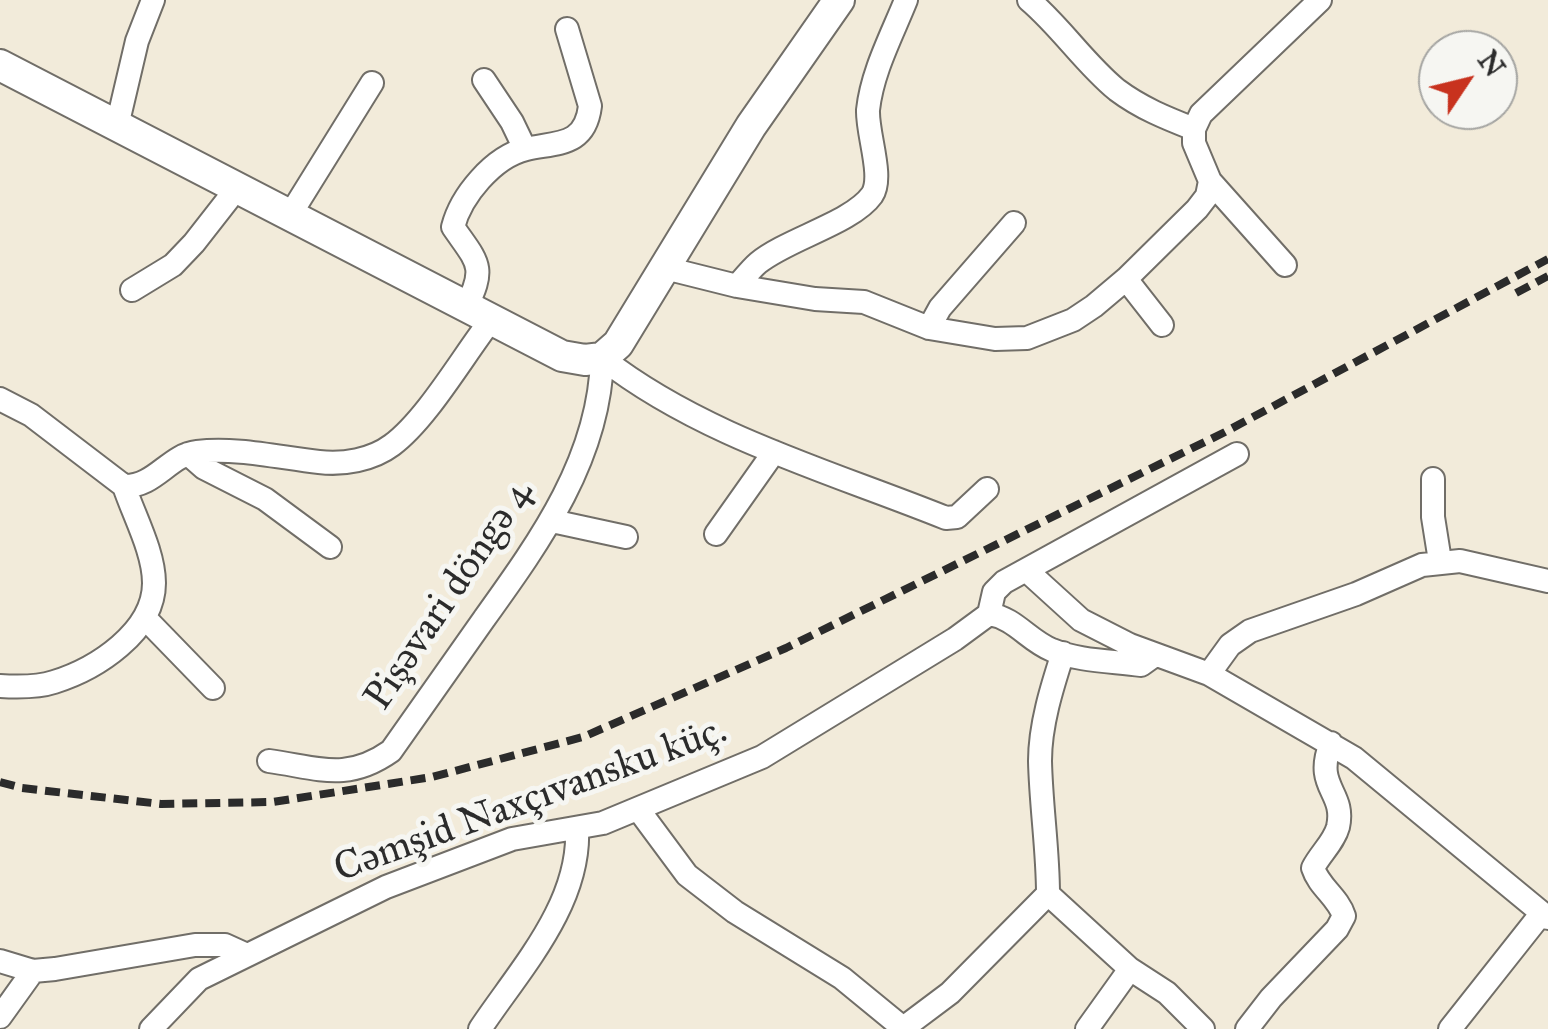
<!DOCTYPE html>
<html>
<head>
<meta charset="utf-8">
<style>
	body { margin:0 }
	#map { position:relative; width:1548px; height:1029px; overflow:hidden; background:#f2ebda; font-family:"IM FELL Great Primer",serif }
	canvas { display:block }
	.north { position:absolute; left:1418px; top:30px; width:100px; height:100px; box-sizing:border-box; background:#f6f6f2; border:2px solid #a5a5a2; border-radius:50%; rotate:55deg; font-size:28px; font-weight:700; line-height:40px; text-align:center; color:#2b2b2b }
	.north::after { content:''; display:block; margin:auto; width:35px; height:45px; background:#c8321e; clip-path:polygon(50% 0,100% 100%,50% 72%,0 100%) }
</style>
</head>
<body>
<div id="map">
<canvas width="1548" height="1029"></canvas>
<div class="north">N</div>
</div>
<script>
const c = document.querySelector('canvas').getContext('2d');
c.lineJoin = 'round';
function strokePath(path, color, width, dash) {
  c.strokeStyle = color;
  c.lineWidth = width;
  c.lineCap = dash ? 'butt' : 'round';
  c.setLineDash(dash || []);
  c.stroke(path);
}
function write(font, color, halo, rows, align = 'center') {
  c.font = font + ' "IM FELL Great Primer",serif';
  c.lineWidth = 10;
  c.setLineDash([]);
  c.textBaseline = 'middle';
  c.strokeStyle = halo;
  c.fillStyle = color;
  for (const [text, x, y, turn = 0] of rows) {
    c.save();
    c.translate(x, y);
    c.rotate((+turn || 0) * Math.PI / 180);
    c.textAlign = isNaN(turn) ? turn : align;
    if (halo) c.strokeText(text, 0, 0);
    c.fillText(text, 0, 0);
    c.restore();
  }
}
const street = new Path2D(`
	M 1029,0 C 1061,27 1085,64 1117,90 C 1141,108 1166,118 1194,129
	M 484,80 L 512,122 L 525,149
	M 117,126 L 137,41 L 153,0
	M 1210,181 L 1285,265
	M 290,215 L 372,83
	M 665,268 L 737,286 L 815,299 L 864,302 L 929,328 L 995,339 L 1027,338 L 1073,320 L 1094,306 L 1126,279 L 1197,209 L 1207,196 L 1210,181 L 1194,143 L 1194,129 L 1201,114 L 1320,0
	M 1126,279 L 1162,325
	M 737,286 C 744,278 751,269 758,263 C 787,239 852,223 872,195 C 884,177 867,134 868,110 C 872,72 892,35 906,0
	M 132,290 L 173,265 L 194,243 L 237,188
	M 466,307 C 487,266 477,262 453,227 C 461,196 493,157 526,149 C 557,142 585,147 590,106 L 567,29
	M 929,328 L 940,308 L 1014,223
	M 602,358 C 702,436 829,471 946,518 L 957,517 L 987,489
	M 0,399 L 31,415 L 124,486 C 155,487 169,455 197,452 C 236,447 281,458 319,462 C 343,465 372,460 392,445 C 427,419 463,356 491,320
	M 188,454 L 204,468 L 265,499 L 330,547
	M 1433,479 L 1433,517 L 1440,561
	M 552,521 L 626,537
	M 716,534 L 774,452
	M 1026,570 L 1081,620 L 1130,645 L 1209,674 L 1354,758 L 1548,918
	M 989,614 L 994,592 L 1004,582 L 1237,454
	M 145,618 L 213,688
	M 1209,674 L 1230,645 L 1250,631 L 1356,594 L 1422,565 L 1460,561 L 1548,581
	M 0,686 C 17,687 39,687 54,682 C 96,669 154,632 154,583 C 154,552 134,516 124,486
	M 269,761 C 319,768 347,782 391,751 C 422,707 453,663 484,619 C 540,541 600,458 602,358
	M 638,809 L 687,875 L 735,912 L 842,978 L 903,1028
	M 1048,894 L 1130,969 L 1167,993 L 1203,1029
	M 0,961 L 33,971 L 55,969 L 195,945 L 225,945 L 247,955
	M 0,1017 L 33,971
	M 151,1029 L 199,979 L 386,887 L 512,839 L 603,823 L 762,757 L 955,639 L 989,614 C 1015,618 1029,641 1052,650 C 1078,661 1113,661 1141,665 L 1155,655
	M 480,1029 C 520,969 581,904 577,828
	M 902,1029 L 950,993 L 1048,894 C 1048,850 1041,806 1040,761 C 1040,725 1052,687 1063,653
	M 1087,1029 L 1130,969
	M 1247,1029 L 1271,998 L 1337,929 L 1344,916 C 1338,897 1319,887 1313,868 C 1320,854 1334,842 1338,827 C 1346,791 1313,788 1331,743
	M 1450,1029 L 1541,914`);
const secondary = new Path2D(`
	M 0,65 L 562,356 L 585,360 L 602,358 L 618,344 L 751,126 L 839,0`);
const rail = new Path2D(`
	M 1516,293 L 1548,276
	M 0,782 L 22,788 L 161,804 L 273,802 L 432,777 L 583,737 L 786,648 L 1225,432 L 1548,259`);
const streetNames = [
	["Pişəvari döngə 4",450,596,-56],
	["Cəmşid Naxçıvansku küç.",531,801,-20]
];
strokePath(street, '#716e68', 26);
strokePath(secondary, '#716e68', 34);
strokePath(street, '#fff', 22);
strokePath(secondary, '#fff', 30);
strokePath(rail, '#2b2b2b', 8, [15, 8]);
write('40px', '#2b2b2b', '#f6f6f2', streetNames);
</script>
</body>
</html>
